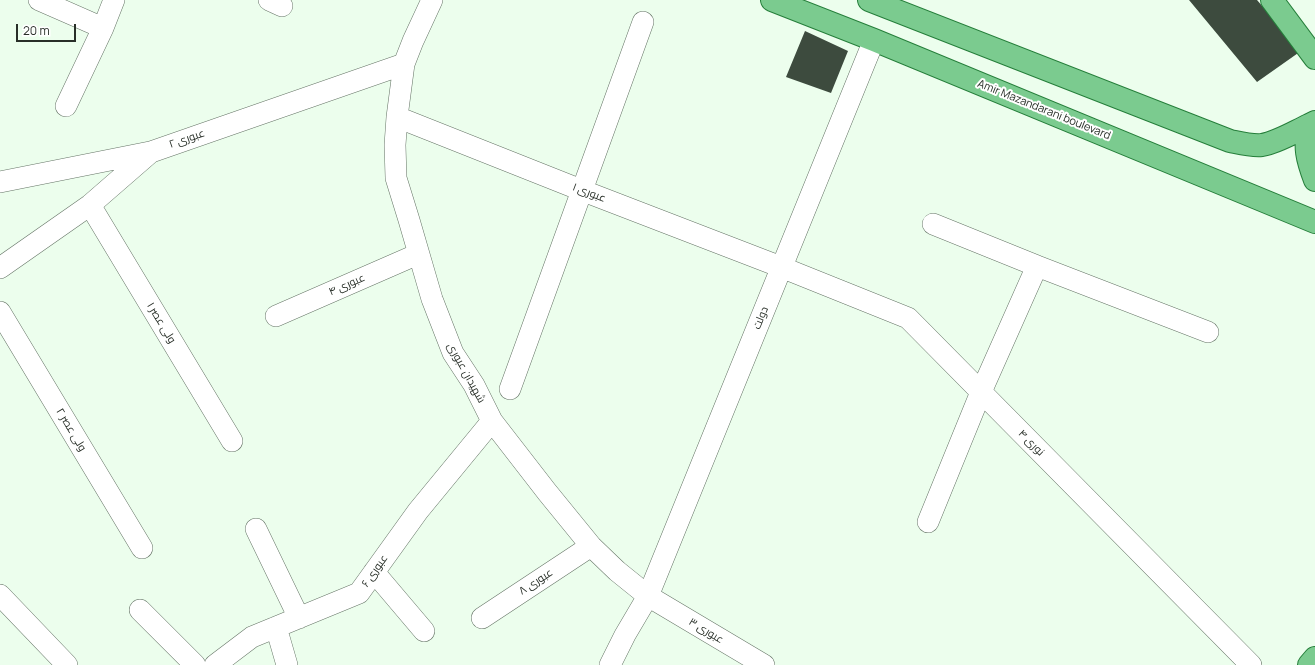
<!DOCTYPE html>
<html>
<head>
<meta charset="utf-8">
<style>
	body { margin:0 }
	#map { position:relative; width:1315px; height:665px; overflow:hidden; background:#ecfeed; font-family:Manrope,sans-serif }
	canvas { display:block }
	.scale { position:absolute; left:16px; top:24px; width:60px; height:18px; box-sizing:border-box; border:2px solid #282f28; border-top:0; padding-left:5px; font-size:12px; line-height:14px; white-space:nowrap; color:#282f28; -webkit-text-stroke:3px #fff; paint-order:stroke }
</style>
</head>
<body>
<div id="map">
<canvas width="1315" height="665"></canvas>
<div class="scale">20 m</div>
</div>
<script>
const c = document.querySelector('canvas').getContext('2d');
c.lineJoin = 'round';
function fillPath(path, color) {
  c.fillStyle = color;
  c.fill(path, 'evenodd');
}
function strokePath(path, color, width, dash) {
  c.strokeStyle = color;
  c.lineWidth = width;
  c.lineCap = dash ? 'butt' : 'round';
  c.setLineDash(dash || []);
  c.stroke(path);
}
function write(font, color, halo, rows, align = 'center') {
  c.font = font + ' Manrope,Cairo,sans-serif';
  c.lineWidth = 4;
  c.setLineDash([]);
  c.textBaseline = 'middle';
  c.strokeStyle = halo;
  c.fillStyle = color;
  for (const [text, x, y, turn = 0] of rows) {
    c.save();
    c.translate(x, y);
    c.rotate((+turn || 0) * Math.PI / 180);
    c.textAlign = isNaN(turn) ? turn : align;
    if (halo) c.strokeText(text, 0, 0);
    c.fillText(text, 0, 0);
    c.restore();
  }
}
const building = new Path2D(`
	M 1189,0 L 1257,0 L 1301,51 L 1257,82 Z
	M 805,31 L 848,51 L 831,93 L 786,77 Z`);
const minor = new Path2D(`
	M 39,0 L 103,28
	M 269,0 L 282,6
	M 432,0 L 413,41 L 404,64 L 397,117 L 395,145 L 396,178 L 409,220 L 432,299 L 453,353 L 474,385 L 492,421 L 547,492 L 591,546 L 617,571 L 648,596 L 625,635 L 610,665
	M 66,106 L 103,28 L 114,0
	M 397,117 L 581,190 L 781,267 L 908,318 L 1251,665
	M 0,182 L 150,152
	M 90,205 L 232,441
	M 933,224 L 1037,266
	M 0,268 L 90,205 L 151,152 L 404,64
	M 0,312 L 142,548
	M 276,316 L 418,254
	M 510,389 L 643,22
	M 928,522 L 981,392 L 1037,266 L 1208,332
	M 256,529 L 299,618
	M 374,572 L 424,631
	M 0,595 L 67,665
	M 140,610 L 195,665
	M 482,618 L 591,546
	M 276,627 L 287,665
	M 215,665 L 252,637 L 359,593 L 418,511 L 492,421
	M 764,665 L 648,596 L 874,40`);
const major = new Path2D(`
	M 772,0 L 874,40 L 1315,222
	M 869,0 L 1230,141 C 1240,143 1251,146 1262,145 C 1278,142 1294,132 1309,125
	M 1272,0 L 1315,58
	M 1315,122 L 1309,125 C 1304,147 1307,159 1315,180
	M 1309,665 L 1315,658`);
const streetNames = [
	["Amir Mazandarani boulevard",1044,110,22],
	["عبوری ۲",187,139,-19],
	["عبوری ۱",589,193,21],
	["عبوری ۴",347,285,-24],
	["دولت",761,318,-68],
	["ولی عصر ۱",161,323,59],
	["شهیدان عبوری",466,373,61],
	["ولی عصر ۲",71,430,59],
	["نوری ۴",1031,443,45],
	["عبوری ۶",375,571,-55],
	["عبوری ۸",536,582,-33],
	["عبوری ۳",706,631,31]
];
fillPath(building, '#3d4b3e');
strokePath(minor, '#657466', 22);
strokePath(major, '#257e3a', 24);
strokePath(minor, '#fff', 21);
strokePath(major, '#7bcb8f', 22);
write('11px', '#282f28', '#fff', streetNames);
</script>
</body>
</html>
